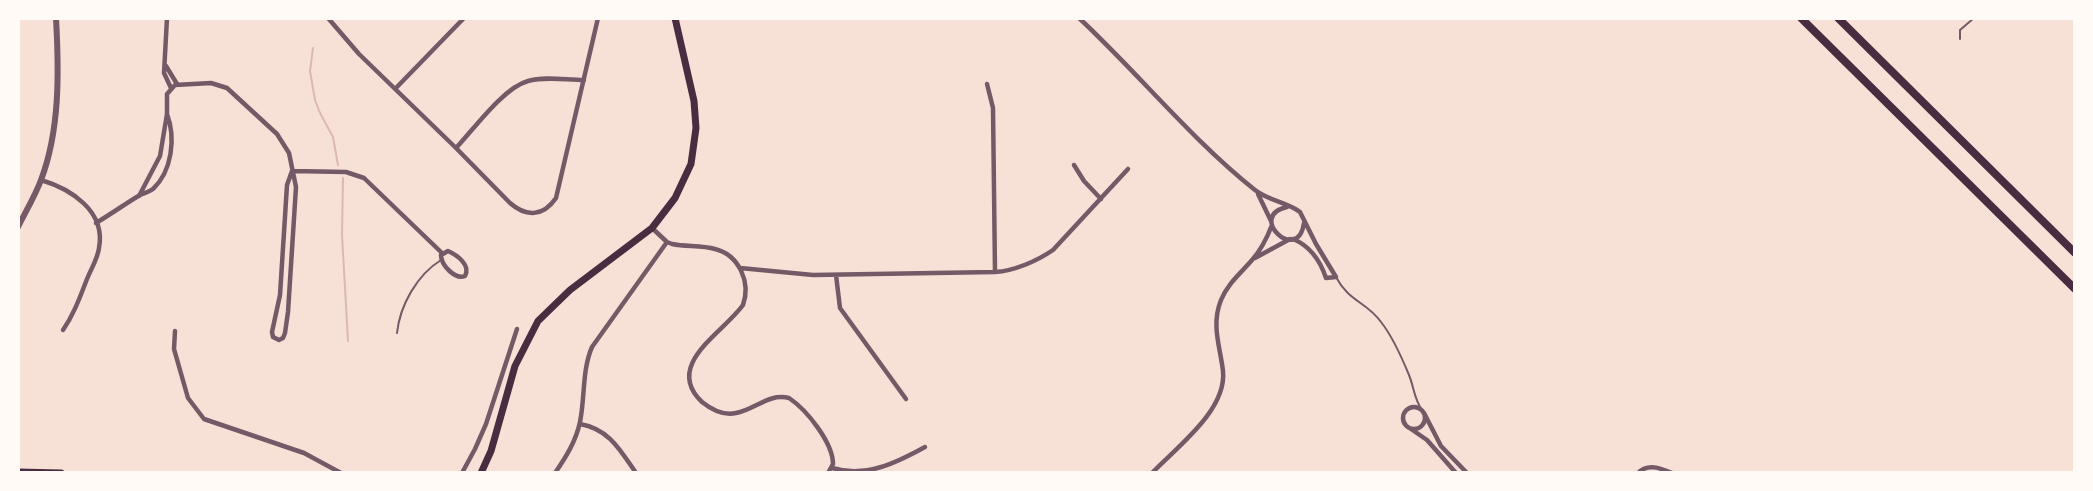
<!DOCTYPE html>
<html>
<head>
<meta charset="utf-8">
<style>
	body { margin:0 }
	#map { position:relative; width:2093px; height:491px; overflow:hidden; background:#f7e1d7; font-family:Mulish,sans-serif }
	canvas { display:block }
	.frame { position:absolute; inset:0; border:20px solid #fffaf5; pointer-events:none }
</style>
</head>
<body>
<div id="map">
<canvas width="2093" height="491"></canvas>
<div class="frame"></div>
</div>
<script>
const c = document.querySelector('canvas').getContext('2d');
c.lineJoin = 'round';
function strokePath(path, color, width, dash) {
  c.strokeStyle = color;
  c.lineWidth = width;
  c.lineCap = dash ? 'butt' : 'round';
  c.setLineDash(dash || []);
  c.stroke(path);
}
const stream = new Path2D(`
	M 313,48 L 310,71 L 315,100 L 320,113 L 333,137 L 338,165
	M 343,178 L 342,235 L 348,341`);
const service = new Path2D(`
	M 1960,39 L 1960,30 L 1974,18
	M 1336,277 C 1349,302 1367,302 1381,322 C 1393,337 1402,358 1409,375 C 1414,387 1414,399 1422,410
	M 397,333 C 400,305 417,275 441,260`);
const minor = new Path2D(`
	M 167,18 L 164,73 L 171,88
	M 328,18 L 359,54 L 456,148 L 510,203 C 526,217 543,217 556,198 L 598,18
	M 1079,18 C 1139,74 1191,139 1255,190 C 1269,201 1287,202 1300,212 L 1316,244 L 1336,277 L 1326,278 C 1320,260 1310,246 1293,239
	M 166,66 L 177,84
	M 987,84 L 993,108 L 995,272
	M 395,89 L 464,18
	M 456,148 C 474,129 503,88 528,81 C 545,76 566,80 584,80
	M 1074,165 L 1084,181 L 1101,199
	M 292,171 L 346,172 L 364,178 L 442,253
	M 41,180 C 71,189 106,211 99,248 C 98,258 91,269 87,279 C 80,297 74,314 63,330
	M 1258,194 L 1271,221
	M 139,196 L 160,156 L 167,114 L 167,94 L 175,85 L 211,83 L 227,88 L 277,134 L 289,153 L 296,187 L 288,312 L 285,333 L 283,338 L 279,340 L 273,337 L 272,332 L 280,295 L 287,185 L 292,171
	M 1287,207 C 1246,216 1298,265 1304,223
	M 96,223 C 111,214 125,204 140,195 C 144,193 149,192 153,189 C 172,171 176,138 167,114
	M 652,228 L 667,242 L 672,244 C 686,247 701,245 715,249 C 739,255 751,282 743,305 C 723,333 663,365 702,402 C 712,410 723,416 736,413 C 755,410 768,393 789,398 C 807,410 833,443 833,464 L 828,473
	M 448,251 C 457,255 471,265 465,276 C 455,280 441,265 441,255 Z
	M 1255,258 L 1290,239
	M 740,268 L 813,275 L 995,272 C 1014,271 1037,261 1053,250 L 1128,169
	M 836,275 L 840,308 L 906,399
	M 175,331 L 174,349 L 188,398 L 204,419 L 304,453 L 341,473
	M1403 418a11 11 0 1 1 22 0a11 11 0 1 1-22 0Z
	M 1424,413 L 1441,446 L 1467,473
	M 580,424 C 609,429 620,450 636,473
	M 1411,429 L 1427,440 L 1456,473
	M 832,468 C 866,478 896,463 925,447
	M 462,473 L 475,449 L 486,424 L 517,329
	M 555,473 C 566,457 576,441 580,422 C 585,398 582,370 592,347 L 667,242
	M 1152,473 C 1177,447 1227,410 1223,371 C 1220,346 1211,325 1221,300 C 1228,283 1241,273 1252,260 C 1261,250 1267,238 1272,225
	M 1638,473 C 1648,463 1660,468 1672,473`);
const tertiary = new Path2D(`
	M 18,227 C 26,211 35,196 41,180 C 60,130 59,72 56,18`);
const secondary = new Path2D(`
	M 18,472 L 61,473
	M 481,473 L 491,451 L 515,366 L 538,321 L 570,290 L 652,228 L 675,198 L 691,164 L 696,128 L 694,101 L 675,18`);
const motorway = new Path2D(`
	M 1801,18 L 2075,289
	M 1838,18 L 2075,253`);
strokePath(stream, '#dcb8b0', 2);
strokePath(service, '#755966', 2);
strokePath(minor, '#755966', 4.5);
strokePath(tertiary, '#755966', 6);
strokePath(secondary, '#4a2c40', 7);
strokePath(motorway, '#4a2c40', 8);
</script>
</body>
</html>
